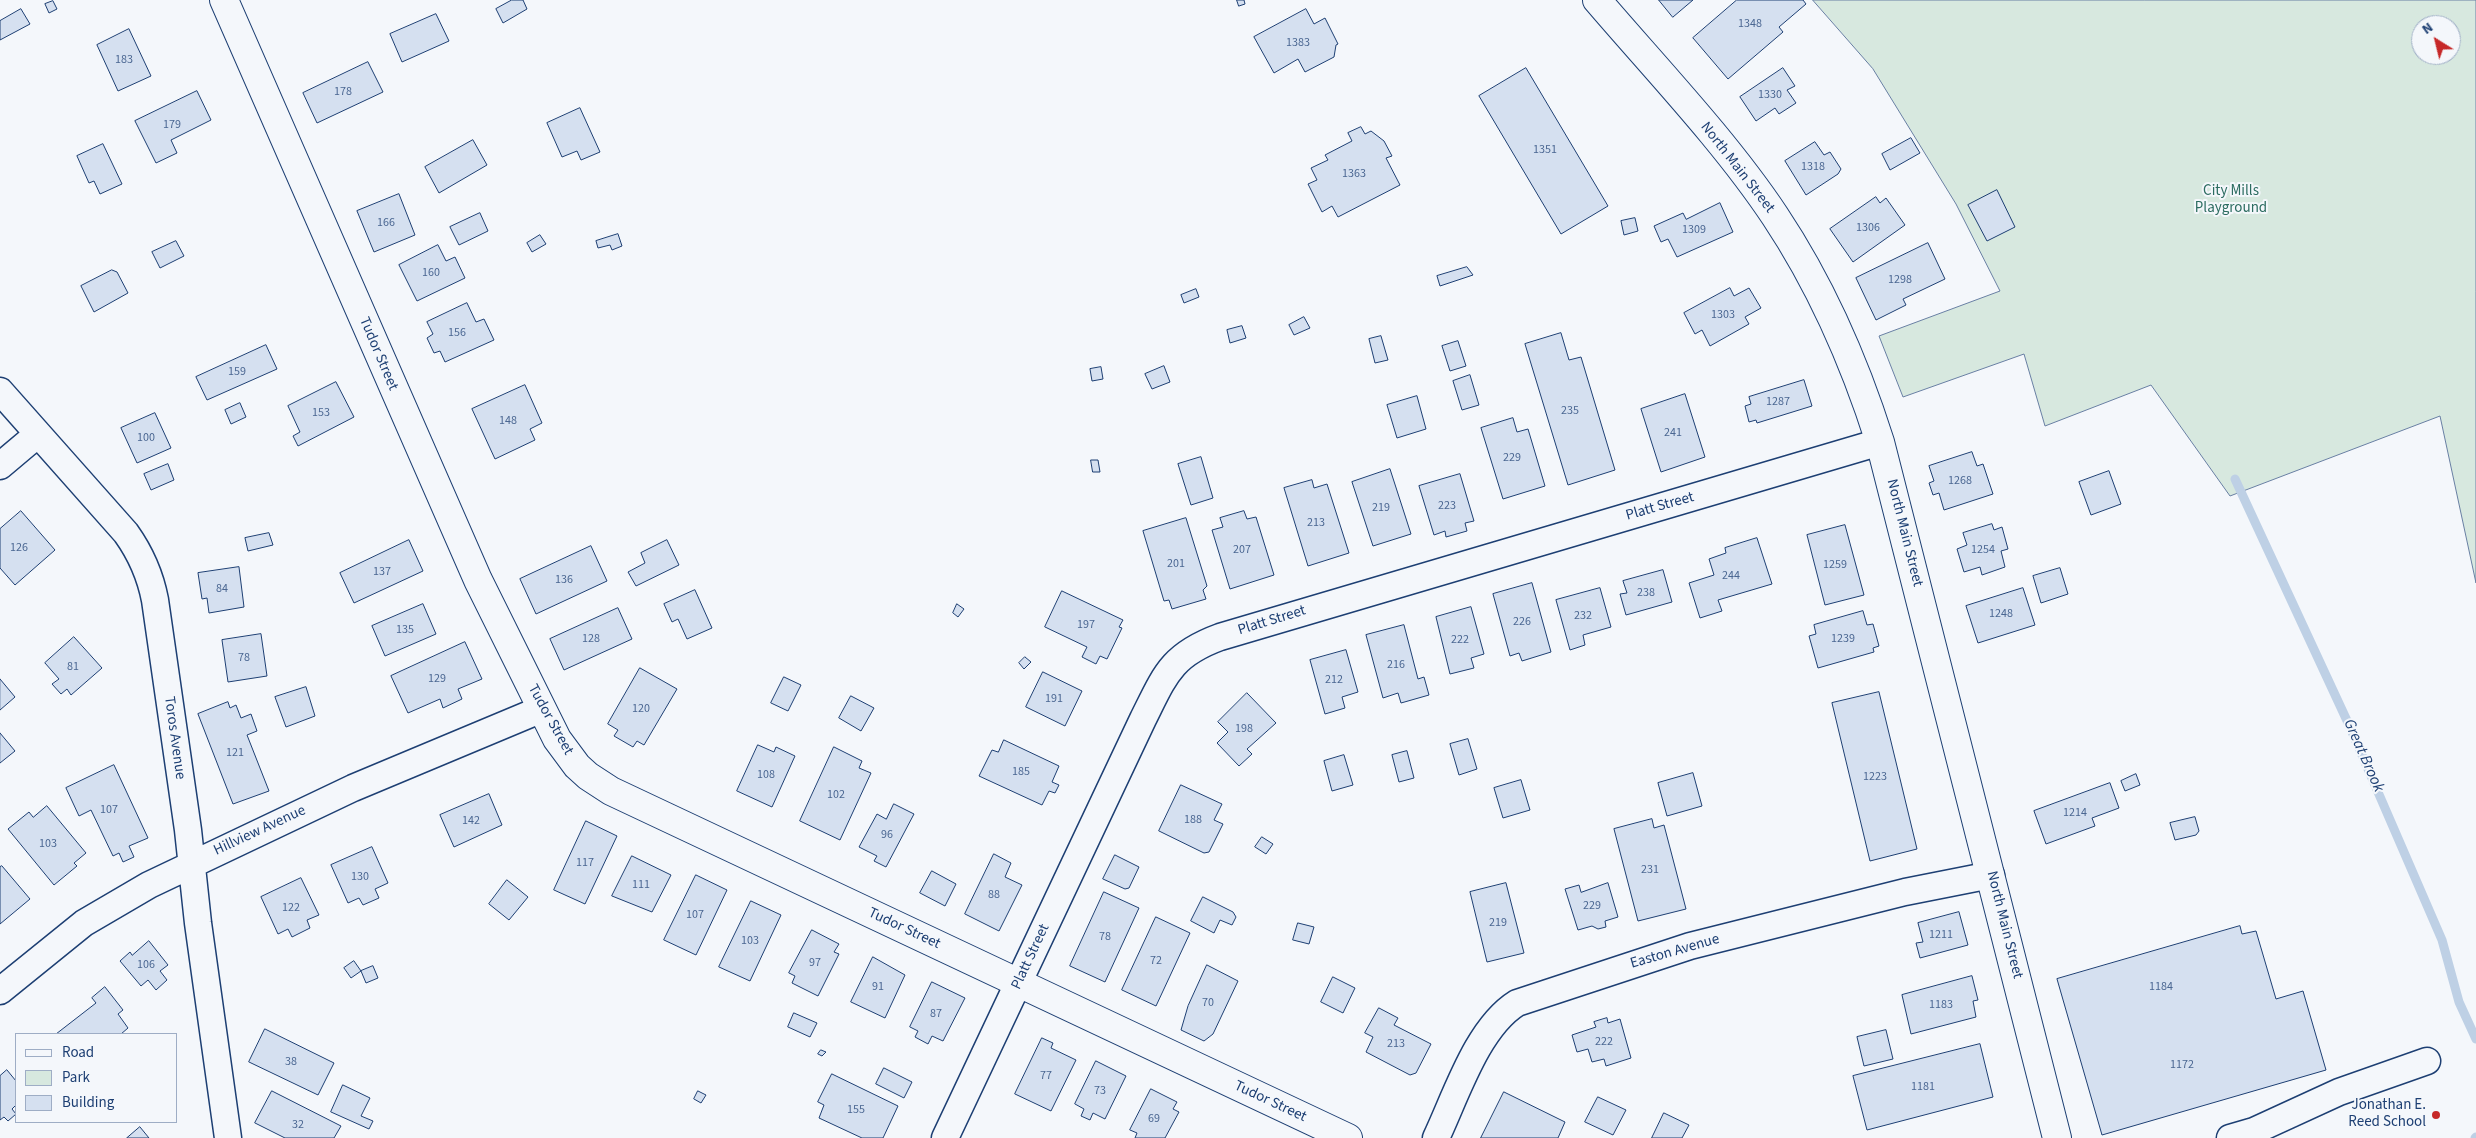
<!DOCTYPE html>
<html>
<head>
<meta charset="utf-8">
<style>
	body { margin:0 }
	#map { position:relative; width:2476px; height:1138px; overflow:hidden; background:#f4f7fb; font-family:"Source Sans 3",sans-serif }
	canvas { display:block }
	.legend { position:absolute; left:15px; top:1033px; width:162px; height:90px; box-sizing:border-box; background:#f4f7fb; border:1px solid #9eadc5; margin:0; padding:6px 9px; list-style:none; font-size:15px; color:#1d3f73 }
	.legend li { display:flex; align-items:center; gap:10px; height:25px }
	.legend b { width:25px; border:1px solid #9eadc5 }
	.north { position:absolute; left:2411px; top:15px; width:50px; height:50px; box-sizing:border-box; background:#f4f7fb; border:1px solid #9eadc5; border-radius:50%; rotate:324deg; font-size:14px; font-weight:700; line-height:20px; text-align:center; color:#1d3f73 }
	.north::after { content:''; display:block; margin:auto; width:18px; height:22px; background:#c62828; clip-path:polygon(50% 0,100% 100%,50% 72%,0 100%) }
</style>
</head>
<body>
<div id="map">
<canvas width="2476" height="1138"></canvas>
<ul class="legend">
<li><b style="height:6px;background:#f4f7fb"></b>Road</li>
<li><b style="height:14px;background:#d7e8df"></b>Park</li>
<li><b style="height:14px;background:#d5e0f0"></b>Building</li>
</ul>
<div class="north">N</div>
</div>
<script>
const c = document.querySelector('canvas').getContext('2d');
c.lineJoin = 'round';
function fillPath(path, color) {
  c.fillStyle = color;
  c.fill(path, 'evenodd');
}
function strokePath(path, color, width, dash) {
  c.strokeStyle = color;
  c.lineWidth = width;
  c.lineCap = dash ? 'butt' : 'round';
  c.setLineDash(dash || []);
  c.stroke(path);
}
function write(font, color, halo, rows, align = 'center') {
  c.font = font + ' "Source Sans 3",sans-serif';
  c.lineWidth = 4;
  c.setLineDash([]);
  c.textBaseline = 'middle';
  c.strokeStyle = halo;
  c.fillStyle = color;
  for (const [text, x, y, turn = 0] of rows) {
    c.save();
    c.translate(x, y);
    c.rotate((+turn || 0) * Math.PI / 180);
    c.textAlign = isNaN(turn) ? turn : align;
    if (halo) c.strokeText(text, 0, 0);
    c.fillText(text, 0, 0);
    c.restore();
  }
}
const green = new Path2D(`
	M 1813,0 L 2476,0 L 2476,583 L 2440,416 L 2230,496 L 2151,385 L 2045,426 L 2024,354 L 1903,397 L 1879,336 L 2000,291 L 1956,204 L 1873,69 ZM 2421,25 L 2451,25 L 2451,55 L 2421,55 Z`);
const stream = new Path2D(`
	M 2235,479 L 2349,725 L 2442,940 L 2459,1002 L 2476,1039
	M 2475,1138 L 2476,1137`);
const building = new Path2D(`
	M 512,0 L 523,0 L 527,9 L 503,23 L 496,9 Z
	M 1237,0 L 1244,0 L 1245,4 L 1239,6 Z
	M 1659,0 L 1693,0 L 1673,17 Z
	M 1737,0 L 1803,0 L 1806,4 L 1779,27 L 1783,32 L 1728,79 L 1693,38 Z
	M 53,1 L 57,9 L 49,13 L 45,4 Z
	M 21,9 L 30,24 L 0,40 L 0,21 Z
	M 1306,9 L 1314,24 L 1325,18 L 1338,44 L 1336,45 L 1334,57 L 1305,72 L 1298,59 L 1274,73 L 1254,37 Z
	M 436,14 L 449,41 L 402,62 L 390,34 Z
	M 129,29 L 151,76 L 118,91 L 97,45 Z
	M 368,62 L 383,92 L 317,123 L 303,93 Z
	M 1526,68 L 1608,206 L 1561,234 L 1479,96 Z
	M 1783,68 L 1795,86 L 1787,90 L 1796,103 L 1779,114 L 1775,108 L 1756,121 L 1740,97 Z
	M 197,91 L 211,120 L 171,140 L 177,153 L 156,163 L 135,121 Z
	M 580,108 L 600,152 L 581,160 L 577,151 L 562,157 L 547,123 Z
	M 1361,127 L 1365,134 L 1371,131 L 1384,141 L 1392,156 L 1386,158 L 1400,185 L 1338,217 L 1332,206 L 1322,212 L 1308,184 L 1317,180 L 1311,168 L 1328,160 L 1325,155 L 1352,141 L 1348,133 Z
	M 1911,138 L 1920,153 L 1890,170 L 1882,154 Z
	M 473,140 L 487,165 L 439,193 L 425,167 Z
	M 1815,142 L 1824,155 L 1830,152 L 1841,169 L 1838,174 L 1806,195 L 1785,161 Z
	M 103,144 L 122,184 L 100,194 L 94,181 L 89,183 L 77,156 Z
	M 1997,190 L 2015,227 L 1987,241 L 1968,205 Z
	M 399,194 L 415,235 L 374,252 L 357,211 Z
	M 1876,197 L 1880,203 L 1886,198 L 1905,225 L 1853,262 L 1830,229 Z
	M 1720,203 L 1733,232 L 1677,257 L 1668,239 L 1661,242 L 1654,226 L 1683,213 L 1686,219 Z
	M 480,213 L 488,231 L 459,245 L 450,227 Z
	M 1635,218 L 1638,231 L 1624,235 L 1621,221 Z
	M 618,234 L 622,246 L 612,250 L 610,245 L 598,248 L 596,241 Z
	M 540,235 L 546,244 L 532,252 L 527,243 Z
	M 176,241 L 184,256 L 160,268 L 152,252 Z
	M 1928,243 L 1945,279 L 1903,299 L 1906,305 L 1876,320 L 1856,278 Z
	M 438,245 L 446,261 L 455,257 L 465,278 L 417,301 L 399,265 Z
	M 1467,267 L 1473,275 L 1440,286 L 1437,276 Z
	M 112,270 L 117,272 L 128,293 L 94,312 L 81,286 Z
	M 1730,288 L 1734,296 L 1749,288 L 1761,308 L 1745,317 L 1749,324 L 1710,346 L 1702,330 L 1695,334 L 1684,313 Z
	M 1196,289 L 1199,297 L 1184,303 L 1181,295 Z
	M 467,303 L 476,322 L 484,319 L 494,340 L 445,362 L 440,351 L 434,353 L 427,338 L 433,334 L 427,322 Z
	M 1304,317 L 1310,328 L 1294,335 L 1289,325 Z
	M 1242,326 L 1246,338 L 1230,343 L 1227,330 Z
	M 1561,333 L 1569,360 L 1581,357 L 1615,470 L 1568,485 L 1525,344 Z
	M 1381,336 L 1388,360 L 1375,363 L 1369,339 Z
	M 1458,341 L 1466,366 L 1450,371 L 1442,346 Z
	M 266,345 L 277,369 L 207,400 L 196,377 Z
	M 1164,366 L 1170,382 L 1152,389 L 1145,374 Z
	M 1101,367 L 1103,379 L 1092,381 L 1090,369 Z
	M 1470,375 L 1479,405 L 1462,410 L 1453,381 Z
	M 1804,380 L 1812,406 L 1757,423 L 1756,420 L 1749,422 L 1745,406 L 1751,404 L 1749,397 Z
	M 336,382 L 354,417 L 298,446 L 293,436 L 300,432 L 288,406 Z
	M 525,385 L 542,423 L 530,429 L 535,440 L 495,459 L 472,409 Z
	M 1685,394 L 1705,457 L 1661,472 L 1641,409 Z
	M 1417,396 L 1426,429 L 1397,438 L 1387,405 Z
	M 240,403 L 246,417 L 231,424 L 225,410 Z
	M 155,413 L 171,448 L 137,463 L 121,428 Z
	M 1513,418 L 1517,432 L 1528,429 L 1545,486 L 1503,499 L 1481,428 Z
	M 1972,452 L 1977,466 L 1983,464 L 1993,494 L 1944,510 L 1939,493 L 1933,495 L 1929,483 L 1934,481 L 1929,466 Z
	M 1201,457 L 1213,498 L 1191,505 L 1178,464 Z
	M 1091,460 L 1098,460 L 1100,472 L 1093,472 Z
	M 168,464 L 174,480 L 151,490 L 144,474 Z
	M 1390,469 L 1411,534 L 1373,546 L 1352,482 Z
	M 2109,471 L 2121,504 L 2091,515 L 2079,482 Z
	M 1460,474 L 1474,521 L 1465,523 L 1467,531 L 1446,537 L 1445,531 L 1434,535 L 1419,486 Z
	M 1312,480 L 1314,488 L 1327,484 L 1349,553 L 1308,566 L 1284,488 Z
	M 21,511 L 55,550 L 15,585 L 0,568 L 0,529 Z
	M 1244,511 L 1247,519 L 1256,517 L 1274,575 L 1230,589 L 1212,530 L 1223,527 L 1220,518 Z
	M 1186,518 L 1207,586 L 1203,590 L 1206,599 L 1172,609 L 1169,600 L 1164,601 L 1143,531 Z
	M 1992,524 L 1994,530 L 2002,527 L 2008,549 L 2001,551 L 2005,567 L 1982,575 L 1980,567 L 1964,572 L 1957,549 L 1967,545 L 1963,533 Z
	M 1845,525 L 1864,595 L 1825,605 L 1807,535 Z
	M 269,533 L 273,545 L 248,551 L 245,538 Z
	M 1757,538 L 1772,584 L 1718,600 L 1722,611 L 1700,618 L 1689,583 L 1714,575 L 1709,559 L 1726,553 L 1725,548 Z
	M 409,540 L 423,571 L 354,603 L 340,573 Z
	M 667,540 L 679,565 L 636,586 L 628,572 L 645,563 L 641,553 Z
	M 591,546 L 607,581 L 536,614 L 520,579 Z
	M 239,567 L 244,607 L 209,613 L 207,598 L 202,599 L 198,573 Z
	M 2060,568 L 2068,594 L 2041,603 L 2033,576 Z
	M 1663,570 L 1672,602 L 1626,615 L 1620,594 L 1627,593 L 1623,581 Z
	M 1532,583 L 1551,652 L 1522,661 L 1519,653 L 1510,656 L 1493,594 Z
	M 1600,588 L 1611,627 L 1583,635 L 1585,645 L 1570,650 L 1556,600 Z
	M 2023,588 L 2035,625 L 1978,643 L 1966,606 Z
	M 695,590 L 712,628 L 687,639 L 678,619 L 672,622 L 664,604 Z
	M 1062,591 L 1123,620 L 1119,627 L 1122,628 L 1107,659 L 1100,656 L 1096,664 L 1082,657 L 1087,647 L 1045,627 Z
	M 423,604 L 436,634 L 385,656 L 372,626 Z
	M 957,604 L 964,609 L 958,617 L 953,613 Z
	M 1471,607 L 1484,654 L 1471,658 L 1474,668 L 1450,674 L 1436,617 Z
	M 618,608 L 632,639 L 564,670 L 550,639 Z
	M 1863,611 L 1867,625 L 1873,624 L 1879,646 L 1873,648 L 1874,652 L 1818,668 L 1809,636 L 1816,634 L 1814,625 Z
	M 1404,625 L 1418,679 L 1424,677 L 1429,695 L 1401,703 L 1398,693 L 1383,698 L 1366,635 Z
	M 261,634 L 267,676 L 228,682 L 222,640 Z
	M 74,637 L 102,668 L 71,695 L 67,689 L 61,694 L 52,684 L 59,679 L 45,663 Z
	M 465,642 L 482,679 L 458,689 L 462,699 L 443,708 L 440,699 L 408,713 L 391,676 Z
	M 1346,650 L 1358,692 L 1342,697 L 1345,708 L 1325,714 L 1310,660 Z
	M 1025,657 L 1031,662 L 1024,669 L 1019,663 Z
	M 640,668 L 677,689 L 644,745 L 637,741 L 633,747 L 614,736 L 618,730 L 608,724 Z
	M 1043,672 L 1082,691 L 1065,726 L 1026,707 Z
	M 784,677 L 801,685 L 788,711 L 771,703 Z
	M 0,679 L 15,697 L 0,710 Z
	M 306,687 L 315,716 L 286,727 L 275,697 Z
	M 1879,692 L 1917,849 L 1870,861 L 1832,703 Z
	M 1247,693 L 1276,723 L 1247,749 L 1252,754 L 1239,766 L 1217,743 L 1228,732 L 1218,722 Z
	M 851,696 L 874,708 L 861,731 L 839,718 Z
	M 228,702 L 230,708 L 236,705 L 241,718 L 251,714 L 257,731 L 247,735 L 269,791 L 233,804 L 198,714 Z
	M 0,733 L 15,751 L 0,763 Z
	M 1468,739 L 1477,769 L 1459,775 L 1450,744 Z
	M 1004,740 L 1059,766 L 1052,782 L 1059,785 L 1055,793 L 1049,791 L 1042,805 L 979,776 L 992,750 L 998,752 Z
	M 758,745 L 774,752 L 776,747 L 795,756 L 772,807 L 737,791 Z
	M 834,747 L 862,761 L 859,768 L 871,773 L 840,840 L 800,821 Z
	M 1407,751 L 1414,778 L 1399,782 L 1392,755 Z
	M 1344,755 L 1353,785 L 1332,791 L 1324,761 Z
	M 114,765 L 148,838 L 129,846 L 134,857 L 123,862 L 119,853 L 113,856 L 91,810 L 79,816 L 66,788 Z
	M 1693,773 L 1702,806 L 1667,816 L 1658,783 Z
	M 2136,774 L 2140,785 L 2125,791 L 2121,781 Z
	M 1521,780 L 1530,810 L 1503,818 L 1494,788 Z
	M 2110,783 L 2119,808 L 2092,818 L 2095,826 L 2046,844 L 2034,811 Z
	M 1181,785 L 1222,804 L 1214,820 L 1223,824 L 1209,852 L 1204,853 L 1159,831 Z
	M 489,794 L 502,825 L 454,847 L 440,815 Z
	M 894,804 L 914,814 L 886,867 L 874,861 L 877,856 L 859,847 L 877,814 L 886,819 Z
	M 47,806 L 86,853 L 74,863 L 77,866 L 54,885 L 8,829 L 29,812 L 33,817 Z
	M 2195,817 L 2199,831 L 2196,835 L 2175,840 L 2170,823 Z
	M 1652,819 L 1654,828 L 1664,825 L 1686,909 L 1638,921 L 1614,829 Z
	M 586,821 L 617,836 L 585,904 L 554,890 Z
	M 1262,837 L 1273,844 L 1266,854 L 1255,847 Z
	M 372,847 L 388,883 L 375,889 L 379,898 L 363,905 L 359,898 L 348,903 L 331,865 Z
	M 994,854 L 1011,863 L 1005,877 L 1022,885 L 999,931 L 965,914 Z
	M 1115,855 L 1139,867 L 1129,888 L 1125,889 L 1103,879 Z
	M 632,856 L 671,875 L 652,912 L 612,896 Z
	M 2,866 L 30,899 L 0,924 L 0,867 Z
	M 932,871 L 956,884 L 945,906 L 920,893 Z
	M 696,875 L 727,890 L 696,955 L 664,940 Z
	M 301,878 L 319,915 L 307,920 L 310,928 L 292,937 L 288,929 L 278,934 L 261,897 Z
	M 507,880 L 528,897 L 509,920 L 489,904 Z
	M 1506,883 L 1524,953 L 1487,962 L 1470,892 Z
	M 1608,883 L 1618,917 L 1605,921 L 1606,927 L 1598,929 L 1592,926 L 1578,930 L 1565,889 L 1579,885 L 1581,892 Z
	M 1104,892 L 1139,908 L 1105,982 L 1070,966 Z
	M 1203,897 L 1233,912 L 1236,917 L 1232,925 L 1220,920 L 1214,933 L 1191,921 Z
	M 751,901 L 781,915 L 750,981 L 719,967 Z
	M 1959,912 L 1968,945 L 1920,958 L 1916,943 L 1923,942 L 1918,923 Z
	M 1156,917 L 1190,933 L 1156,1006 L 1122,990 Z
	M 1298,923 L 1314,927 L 1309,944 L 1293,940 Z
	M 2240,926 L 2242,934 L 2256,931 L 2276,999 L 2303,991 L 2326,1070 L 2102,1135 L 2057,979 Z
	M 812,930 L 839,944 L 834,952 L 839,954 L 818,996 L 792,983 L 795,976 L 789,973 Z
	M 149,941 L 168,965 L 160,971 L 167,980 L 156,990 L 148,980 L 141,986 L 120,961 L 130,952 L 132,955 Z
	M 873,957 L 905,975 L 885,1018 L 851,1002 Z
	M 354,961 L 361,971 L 351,978 L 344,968 Z
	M 1207,965 L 1238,981 L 1213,1034 L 1204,1041 L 1181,1030 L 1188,1006 Z
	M 373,966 L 378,978 L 366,983 L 361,971 Z
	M 1972,976 L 1978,1000 L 1973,1001 L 1976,1017 L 1911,1034 L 1902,995 Z
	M 1333,977 L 1355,988 L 1343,1013 L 1321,1002 Z
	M 932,982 L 965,998 L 943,1041 L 932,1036 L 928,1044 L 915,1037 L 918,1031 L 910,1027 Z
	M 105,987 L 123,1010 L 118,1014 L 128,1028 L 121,1034 L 56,1034 L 96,1003 L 92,998 Z
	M 1379,1008 L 1398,1018 L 1394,1025 L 1431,1044 L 1416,1073 L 1410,1075 L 1366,1052 L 1373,1037 L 1365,1033 Z
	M 794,1013 L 817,1023 L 810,1037 L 788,1027 Z
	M 1607,1018 L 1608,1023 L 1620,1019 L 1631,1058 L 1606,1066 L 1604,1059 L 1592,1062 L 1588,1049 L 1577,1052 L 1572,1035 L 1596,1027 L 1594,1022 Z
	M 265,1029 L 334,1063 L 318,1095 L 249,1062 Z
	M 1886,1030 L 1893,1059 L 1864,1066 L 1857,1037 Z
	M 1042,1038 L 1053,1043 L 1051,1048 L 1076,1060 L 1051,1111 L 1015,1094 Z
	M 1980,1044 L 1993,1097 L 1867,1130 L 1853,1076 Z
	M 821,1050 L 826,1052 L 822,1056 L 818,1054 Z
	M 1096,1061 L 1126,1076 L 1105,1119 L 1093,1113 L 1090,1120 L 1081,1116 L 1084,1109 L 1075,1104 Z
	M 884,1068 L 912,1082 L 904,1098 L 876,1084 Z
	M 7,1070 L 16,1081 L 16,1105 L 12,1109 L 16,1114 L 8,1121 L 4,1117 L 0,1120 L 0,1076 Z
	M 832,1074 L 898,1106 L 883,1138 L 862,1138 L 819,1118 L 824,1105 L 818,1102 Z
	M 343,1085 L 370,1098 L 361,1116 L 373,1121 L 369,1129 L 331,1112 Z
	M 1151,1089 L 1177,1102 L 1173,1109 L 1179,1112 L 1165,1138 L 1135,1138 L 1137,1133 L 1130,1130 Z
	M 272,1091 L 341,1126 L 334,1138 L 285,1138 L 255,1123 Z
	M 698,1091 L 706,1095 L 701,1103 L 694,1099 Z
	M 1504,1092 L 1565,1122 L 1558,1138 L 1481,1138 Z
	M 1598,1097 L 1626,1110 L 1613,1135 L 1585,1122 Z
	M 1664,1113 L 1689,1125 L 1682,1138 L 1652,1138 Z
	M 140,1127 L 149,1138 L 127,1138 Z`);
const street = new Path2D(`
	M 0,391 L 126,533 C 141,554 150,574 155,600 L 188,830 L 198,923 L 228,1138
	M 0,466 L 38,434
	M 0,991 L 84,923 L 149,885 L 353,788 L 542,709
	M 945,1138 L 1143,719 C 1165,675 1171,655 1220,637 L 1880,442
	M 1436,1138 C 1456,1096 1477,1028 1517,1003 L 1690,946 L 1905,892 L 1991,875
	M 2230,1138 L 2254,1131 L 2339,1092 L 2427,1061`);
const secondary = new Path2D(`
	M 224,0 L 478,580 L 557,739 L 577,766 L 588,776 L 611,791 L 1348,1138
	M 1597,0 C 1656,69 1725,141 1775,216 C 1821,285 1855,363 1880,442 L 2057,1138`);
const markers = [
	[2436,1115,5,"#c62828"]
];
const numberNames = [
	["1348",1750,24],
	["1383",1298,43],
	["183",124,60],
	["178",343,92],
	["1330",1770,95],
	["179",172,125],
	["1351",1545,150],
	["1318",1813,167],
	["1363",1354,174],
	["166",386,223],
	["1306",1868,228],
	["1309",1694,230],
	["160",431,273],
	["1298",1900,280],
	["1303",1723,315],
	["156",457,333],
	["159",237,372],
	["1287",1778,402],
	["235",1570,411],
	["153",321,413],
	["148",508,421],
	["241",1673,433],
	["100",146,438],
	["229",1512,458],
	["1268",1960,481],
	["223",1447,506],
	["219",1381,508],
	["213",1316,523],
	["126",19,548],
	["207",1242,550],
	["1254",1983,550],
	["201",1176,564],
	["1259",1835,565],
	["137",382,572],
	["244",1731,576],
	["136",564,580],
	["84",222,589],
	["238",1646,593],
	["1248",2001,614],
	["232",1583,616],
	["226",1522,622],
	["197",1086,625],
	["135",405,630],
	["128",591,639],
	["1239",1843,639],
	["222",1460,640],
	["78",244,658],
	["216",1396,665],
	["81",73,667],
	["129",437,679],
	["212",1334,680],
	["191",1054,699],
	["120",641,709],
	["198",1244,729],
	["121",235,753],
	["185",1021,772],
	["108",766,775],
	["1223",1875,777],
	["102",836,795],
	["107",109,810],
	["1214",2075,813],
	["188",1193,820],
	["142",471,821],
	["96",887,835],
	["103",48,844],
	["117",585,863],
	["231",1650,870],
	["130",360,877],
	["111",641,885],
	["88",994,895],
	["229",1592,906],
	["122",291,908],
	["107",695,915],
	["219",1498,923],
	["1211",1941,935],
	["78",1105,937],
	["103",750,941],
	["72",1156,961],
	["97",815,963],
	["106",146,965],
	["91",878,987],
	["1184",2161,987],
	["70",1208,1003],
	["1183",1941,1005],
	["87",936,1014],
	["222",1604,1042],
	["213",1396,1044],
	["38",291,1062],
	["1172",2182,1065],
	["77",1046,1076],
	["1181",1923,1087],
	["73",1100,1091],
	["155",856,1110],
	["69",1154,1119],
	["32",298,1125]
];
const streetNames = [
	["North Main Street",1737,168,52],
	["Tudor Street",378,354,67],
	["Platt Street",1660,507,-16],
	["North Main Street",1904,533,76],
	["Platt Street",1272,621,-17],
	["Tudor Street",550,720,61],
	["Toros Avenue",174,738,82],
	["Hillview Avenue",260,831,-25],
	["North Main Street",2004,925,76],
	["Tudor Street",904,929,25],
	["Easton Avenue",1675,952,-16],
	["Platt Street",1031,957,-65],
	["Tudor Street",1270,1102,25]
];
const parkNames = [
	["City Mills",2231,192],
	["Playground",2231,209]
];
const poiNames = [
	["Jonathan E.",2426,1106],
	["Reed School",2426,1123]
];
const waterNames = [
	["Great Brook",2363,756,66]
];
fillPath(green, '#d7e8df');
strokePath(green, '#687fa3', 1);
strokePath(stream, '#bed0e5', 9);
fillPath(building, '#d5e0f0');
strokePath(building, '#1d3f73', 1);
strokePath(street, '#1d3f73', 29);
strokePath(secondary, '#1d3f73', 30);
strokePath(street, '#f4f7fb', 26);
strokePath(secondary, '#f4f7fb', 28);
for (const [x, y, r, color] of markers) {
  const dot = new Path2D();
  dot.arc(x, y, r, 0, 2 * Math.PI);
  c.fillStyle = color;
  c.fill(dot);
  strokePath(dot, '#f4f7fb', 2);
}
write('12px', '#4b6792', null, numberNames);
write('15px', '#1d3f73', '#f4f7fb', streetNames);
write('15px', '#2c6c60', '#f4f7fb', parkNames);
write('15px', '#1d3f73', '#f4f7fb', poiNames, 'right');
write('italic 16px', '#1d3f73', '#f4f7fb', waterNames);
</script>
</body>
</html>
